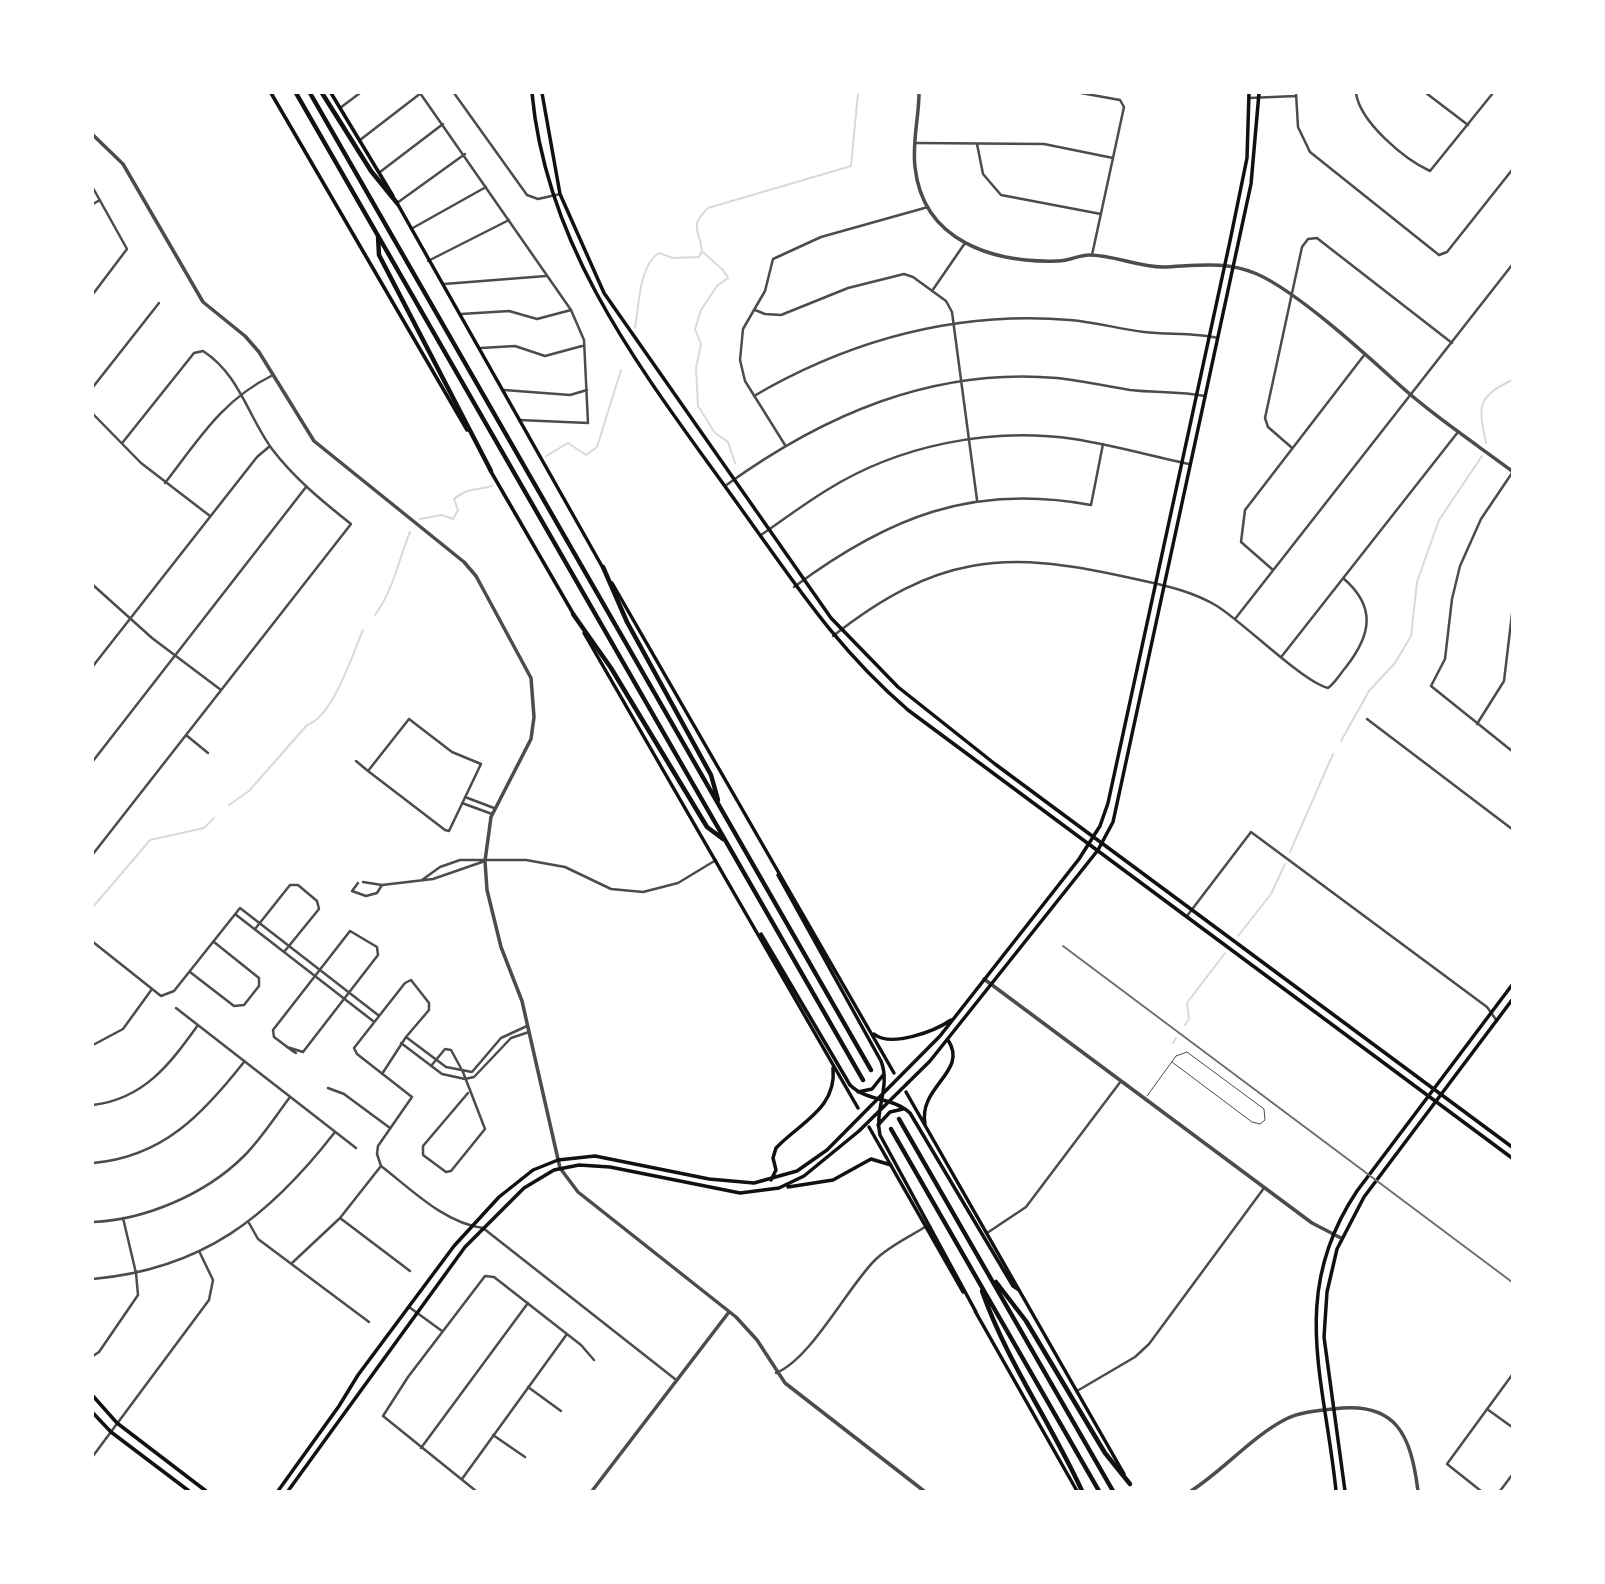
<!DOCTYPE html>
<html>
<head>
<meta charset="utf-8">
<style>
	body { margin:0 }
	#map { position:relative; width:1605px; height:1584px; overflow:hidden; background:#fff; font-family:"Golos Text",sans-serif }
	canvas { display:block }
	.frame { position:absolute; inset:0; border:94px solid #fff; pointer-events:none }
</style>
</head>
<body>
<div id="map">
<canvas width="1605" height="1584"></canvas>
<div class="frame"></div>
</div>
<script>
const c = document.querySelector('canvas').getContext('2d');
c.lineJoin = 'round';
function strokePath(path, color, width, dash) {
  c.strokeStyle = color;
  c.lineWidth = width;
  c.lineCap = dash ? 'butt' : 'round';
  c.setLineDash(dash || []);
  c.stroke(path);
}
const stream = new Path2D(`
	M 703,252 L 723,270 L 728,278 L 717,286 L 701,310 L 695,329 L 701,344 L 696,368 L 698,406 L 715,433 L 728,442 L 735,463
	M 635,328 C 639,306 639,265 659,253 L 673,258 L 699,257 L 702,251 C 700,229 688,228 708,208 L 851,166 L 858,93
	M 1486,443 C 1478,405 1477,397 1512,380
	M 546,456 L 568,443 L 586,455 L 597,447 L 621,370
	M 420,519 L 442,515 L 453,519 L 458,510 L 454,499 C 468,487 476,491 492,486
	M 375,615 C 394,589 398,561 410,532
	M 1341,741 L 1369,691 L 1395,663 L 1411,636 L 1417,582 L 1439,520 L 1482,456
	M 229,805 L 249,791 L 307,725 C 333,717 352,655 363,630
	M 1290,852 L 1333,754
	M 93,907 L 150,840 L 204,828 L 214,818
	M 1238,936 L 1271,894 L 1285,864
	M 1185,1025 L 1189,1019 L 1187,1003 L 1225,953
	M 1173,1043 L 1176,1038`);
const service = new Path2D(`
	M 1147,1096 L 1176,1056 L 1187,1052 L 1264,1109 L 1265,1120 L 1260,1124 L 1252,1122 L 1172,1062`);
const minor = new Path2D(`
	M 420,93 L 571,310 L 584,340 L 588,423 L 519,420
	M 454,93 L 527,195 L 538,199 L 560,194
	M 1081,93 L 1120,100 L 1124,107 L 1092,255
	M 1296,93 L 1298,127 L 1310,152 L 1439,255 L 1447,252 L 1512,170
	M 1356,93 C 1360,122 1404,159 1430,171 L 1493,93
	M 1426,93 L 1468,125
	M 1249,98 L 1296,96
	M 340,108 L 360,93
	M 360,140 L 421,93
	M 915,143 L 1044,144 L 1113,158
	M 977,144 L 983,174 L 1001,195 L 1101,214
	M 380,172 L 443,124
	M 93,188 L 127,249 L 93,294
	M 397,203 L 465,154
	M 93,204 L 100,200
	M 411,229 L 486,187
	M 428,261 L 509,220
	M 444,284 L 546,276
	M 932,291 L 965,243
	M 755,310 L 765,314 L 781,315 L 848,288 L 904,274 L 913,277 L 946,301 L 952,312 L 977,500
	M 461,314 L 509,311 L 537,319 L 571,310
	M 481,348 L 515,346 L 545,356 L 582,346
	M 93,387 L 159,303
	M 504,390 L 570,395 L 587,390
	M 754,396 C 852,339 956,311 1070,320 C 1095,322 1119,329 1144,332 C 1169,335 1193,332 1218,338
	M 93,414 L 141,463 L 210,516
	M 785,445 L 745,381 L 740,360 L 743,329 L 765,291 L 773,259 L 821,237 L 928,207
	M 1291,447 L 1268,427 L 1265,418 L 1302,247 L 1308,239 L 1317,238 L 1322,242 L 1452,343
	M 1512,473 L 1481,519 L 1460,566 L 1452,599 L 1445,659 L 1431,686 L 1512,751
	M 165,483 C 199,439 222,400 273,375
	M 725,486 C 823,415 933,367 1057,378 C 1082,381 1106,386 1130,390 C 1155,393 1180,391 1205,396
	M 761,535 C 783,520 804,504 827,490 C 899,445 990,427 1074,439 C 1113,445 1151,456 1189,464
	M 1273,570 L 1241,542 L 1245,510 L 1365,354
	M 93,585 L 152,638 L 221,690
	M 794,587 C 888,517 973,483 1091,505 L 1103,444
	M 1235,619 L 1512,265
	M 833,636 C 935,556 1003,549 1126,577 C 1157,584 1189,589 1217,606 C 1244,623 1303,682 1328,688 C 1335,683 1340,674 1346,667 C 1371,635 1377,607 1343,578
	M 1282,656 L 1458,432
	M 93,666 L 257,457 L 270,446
	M 1367,719 L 1512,829
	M 1477,724 L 1504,681 L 1512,614
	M 186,735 L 208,753
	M 93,761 L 306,487
	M 356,761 L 368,771 L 445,830 L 449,831 L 481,764 L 452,752 L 409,719 L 368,771
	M 465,797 L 494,808
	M 462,803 L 492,814
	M 93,854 L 351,524 C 322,501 294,478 272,449 C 248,416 239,374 203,351 L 194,353 L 123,442
	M 422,880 L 440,867 L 460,860 L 526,860 L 565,867 L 611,889 L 643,892 L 678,883 L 716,860
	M 363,882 L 382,885 L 433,879 L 485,861
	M 358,883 L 352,891 L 366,896 L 377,893 L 382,885
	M 235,914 L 373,1021
	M 1187,916 L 1251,832 L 1487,1007 L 1497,1021
	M 255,929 L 290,885 L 298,885 L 317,901 L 319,909 L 284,952
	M 93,942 L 161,996 L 174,991 L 240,908 L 378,1015
	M 190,972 L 234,1006 L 244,1005 L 259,986 L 259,978 L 214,942
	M 176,1008 L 356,1148
	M 406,1037 L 446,1067 L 472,1072 L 501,1038 L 527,1026
	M 401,1043 L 442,1074 L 465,1079 L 474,1077 L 511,1038 L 529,1032
	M 93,1045 L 123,1029 L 152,989
	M 287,1047 L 303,1052 L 378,955 L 377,947 L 350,931 L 273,1030 L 274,1037 L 294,1052 L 296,1053 L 287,1047
	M 431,1066 L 445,1049 L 451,1050 L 463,1072 L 485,1129 L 451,1171 L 446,1172 L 423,1155 L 423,1146 L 468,1093
	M 328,1088 L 344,1094 L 390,1128
	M 93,1105 C 144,1099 170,1064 198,1025
	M 93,1163 C 163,1157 203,1114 244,1062
	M 381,1166 C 411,1189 444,1223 483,1228 L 675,1379
	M 381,1166 L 377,1154 L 378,1146 L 412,1097 L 357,1054 L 354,1048 L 405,983 L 411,980 L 429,1003 L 429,1010 L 406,1037 L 382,1074
	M 340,1218 L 410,1271
	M 93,1222 C 145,1220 206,1194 244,1156 C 261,1139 275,1117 290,1097
	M 249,1223 L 258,1239 L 369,1322
	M 987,1233 L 1026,1207 L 1121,1081
	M 292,1263 L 340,1218 L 381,1166
	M 93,1279 C 203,1269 269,1217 335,1132
	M 409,1307 L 442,1331
	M 93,1356 L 99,1352 L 138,1295 L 136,1273 L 123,1218
	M 776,1373 C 811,1359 847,1288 875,1260 C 889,1246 909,1237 925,1227
	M 528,1387 L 561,1411
	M 1077,1391 L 1135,1357 L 1149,1344 L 1264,1188
	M 1487,1409 L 1512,1427
	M 493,1435 L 525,1457
	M 421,1448 L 528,1303
	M 93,1456 L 209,1300 L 213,1280 L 200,1253
	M 462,1479 L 567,1334
	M 476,1491 L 383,1416 L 408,1377 L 485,1276 L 494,1277 L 581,1345 L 594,1360
	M 1481,1491 L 1447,1464 L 1512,1375
	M 1500,1491 L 1512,1475`);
const tertiary = new Path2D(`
	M 919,93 C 919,117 912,142 915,167 C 923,242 994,263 1058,261 C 1069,261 1079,255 1089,255 C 1114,255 1138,267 1163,267 C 1195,266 1225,260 1257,274 C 1297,292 1361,350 1395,381 C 1431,414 1473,442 1512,471
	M 93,135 L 123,164 L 203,302 L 245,336 L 259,352 L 314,441 L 464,562 L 476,576 L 531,678 L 534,717 L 531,739 L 491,817 L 485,861 L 487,890 L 501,947 L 522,1001 L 560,1168 L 578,1192 L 736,1317 L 757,1340 L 785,1383 L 924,1491
	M 984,979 L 1312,1223 L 1341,1238
	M 592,1491 L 729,1312
	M 1191,1491 C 1224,1470 1251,1437 1286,1419 C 1300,1412 1317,1411 1333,1409 C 1397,1400 1411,1436 1418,1491`);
const secondary = new Path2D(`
	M 271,93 L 467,430
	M 331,93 L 393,196
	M 532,93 C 547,256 650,381 742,510 C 796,585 836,648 908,710 L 1512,1158
	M 542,93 L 560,194 L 604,293 L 831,618 L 898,687 L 995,764 L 1512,1147
	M 397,203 L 603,568
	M 490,470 L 574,615
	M 612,583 L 894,1073
	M 584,633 L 858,1108
	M 778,875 L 881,1061 C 891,1086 874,1110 880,1135 L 976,1312
	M 761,934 L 850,1085 C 867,1102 893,1097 910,1113 L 1013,1286 L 1019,1290
	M 874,1034 C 891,1048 935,1031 951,1020
	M 858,1092 L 872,1089 L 884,1074
	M 906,1092 L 1124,1474
	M 925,1124 C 918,1086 969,1072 948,1040
	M 878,1125 L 890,1112 L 903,1109
	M 869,1127 L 963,1292
	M 771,1180 L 776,1170 L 773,1158 L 776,1148 C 801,1122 837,1108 833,1068
	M 788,1187 L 833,1180 L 871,1159 L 891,1165
	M 975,1311 L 1077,1491
	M 93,1396 L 117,1423 L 206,1491
	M 93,1413 L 111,1432 L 189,1491
	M 278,1491 L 339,1406 L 358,1375 L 454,1246 L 499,1197 L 533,1170 L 558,1160 L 595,1156 L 709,1179 L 754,1183 L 797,1171 L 827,1150 L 940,1036 L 1079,859 L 1100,826 L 1108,803 L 1230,241 L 1247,158 L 1249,93
	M 288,1491 L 465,1247 L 524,1188 L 554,1170 L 579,1165 L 610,1167 L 740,1193 L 779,1188 L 804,1176 L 859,1131 L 930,1061 L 1098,850 L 1113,822 L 1251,184 L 1259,93
	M 1336,1491 C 1325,1380 1288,1294 1357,1191 L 1512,985
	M 1345,1491 L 1324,1337 L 1327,1292 L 1337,1249 L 1364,1197 L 1512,1000`);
const motorway = new Path2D(`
	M 296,93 L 863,1080
	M 310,93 L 871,1070
	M 322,93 L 371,171 L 397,203
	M 378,236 L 379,255 L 491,471
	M 603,567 L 627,622 L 711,775 L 718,800
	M 573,614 L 611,668 L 707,827 L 723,839
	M 899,1119 L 1113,1491
	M 891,1129 L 1099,1491
	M 996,1282 L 1026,1321 L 1105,1453 L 1130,1484
	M 982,1291 C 1007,1362 1051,1423 1082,1491`);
const tram = new Path2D(`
	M 1063,946 L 1512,1282`);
strokePath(stream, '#d9d9d9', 2);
strokePath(service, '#4c4c4c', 1);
strokePath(minor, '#4c4c4c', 2.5);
strokePath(tertiary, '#4c4c4c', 3.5);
strokePath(secondary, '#111', 3.5);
strokePath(motorway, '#111', 4.5);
strokePath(tram, '#707070', 2);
</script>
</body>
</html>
